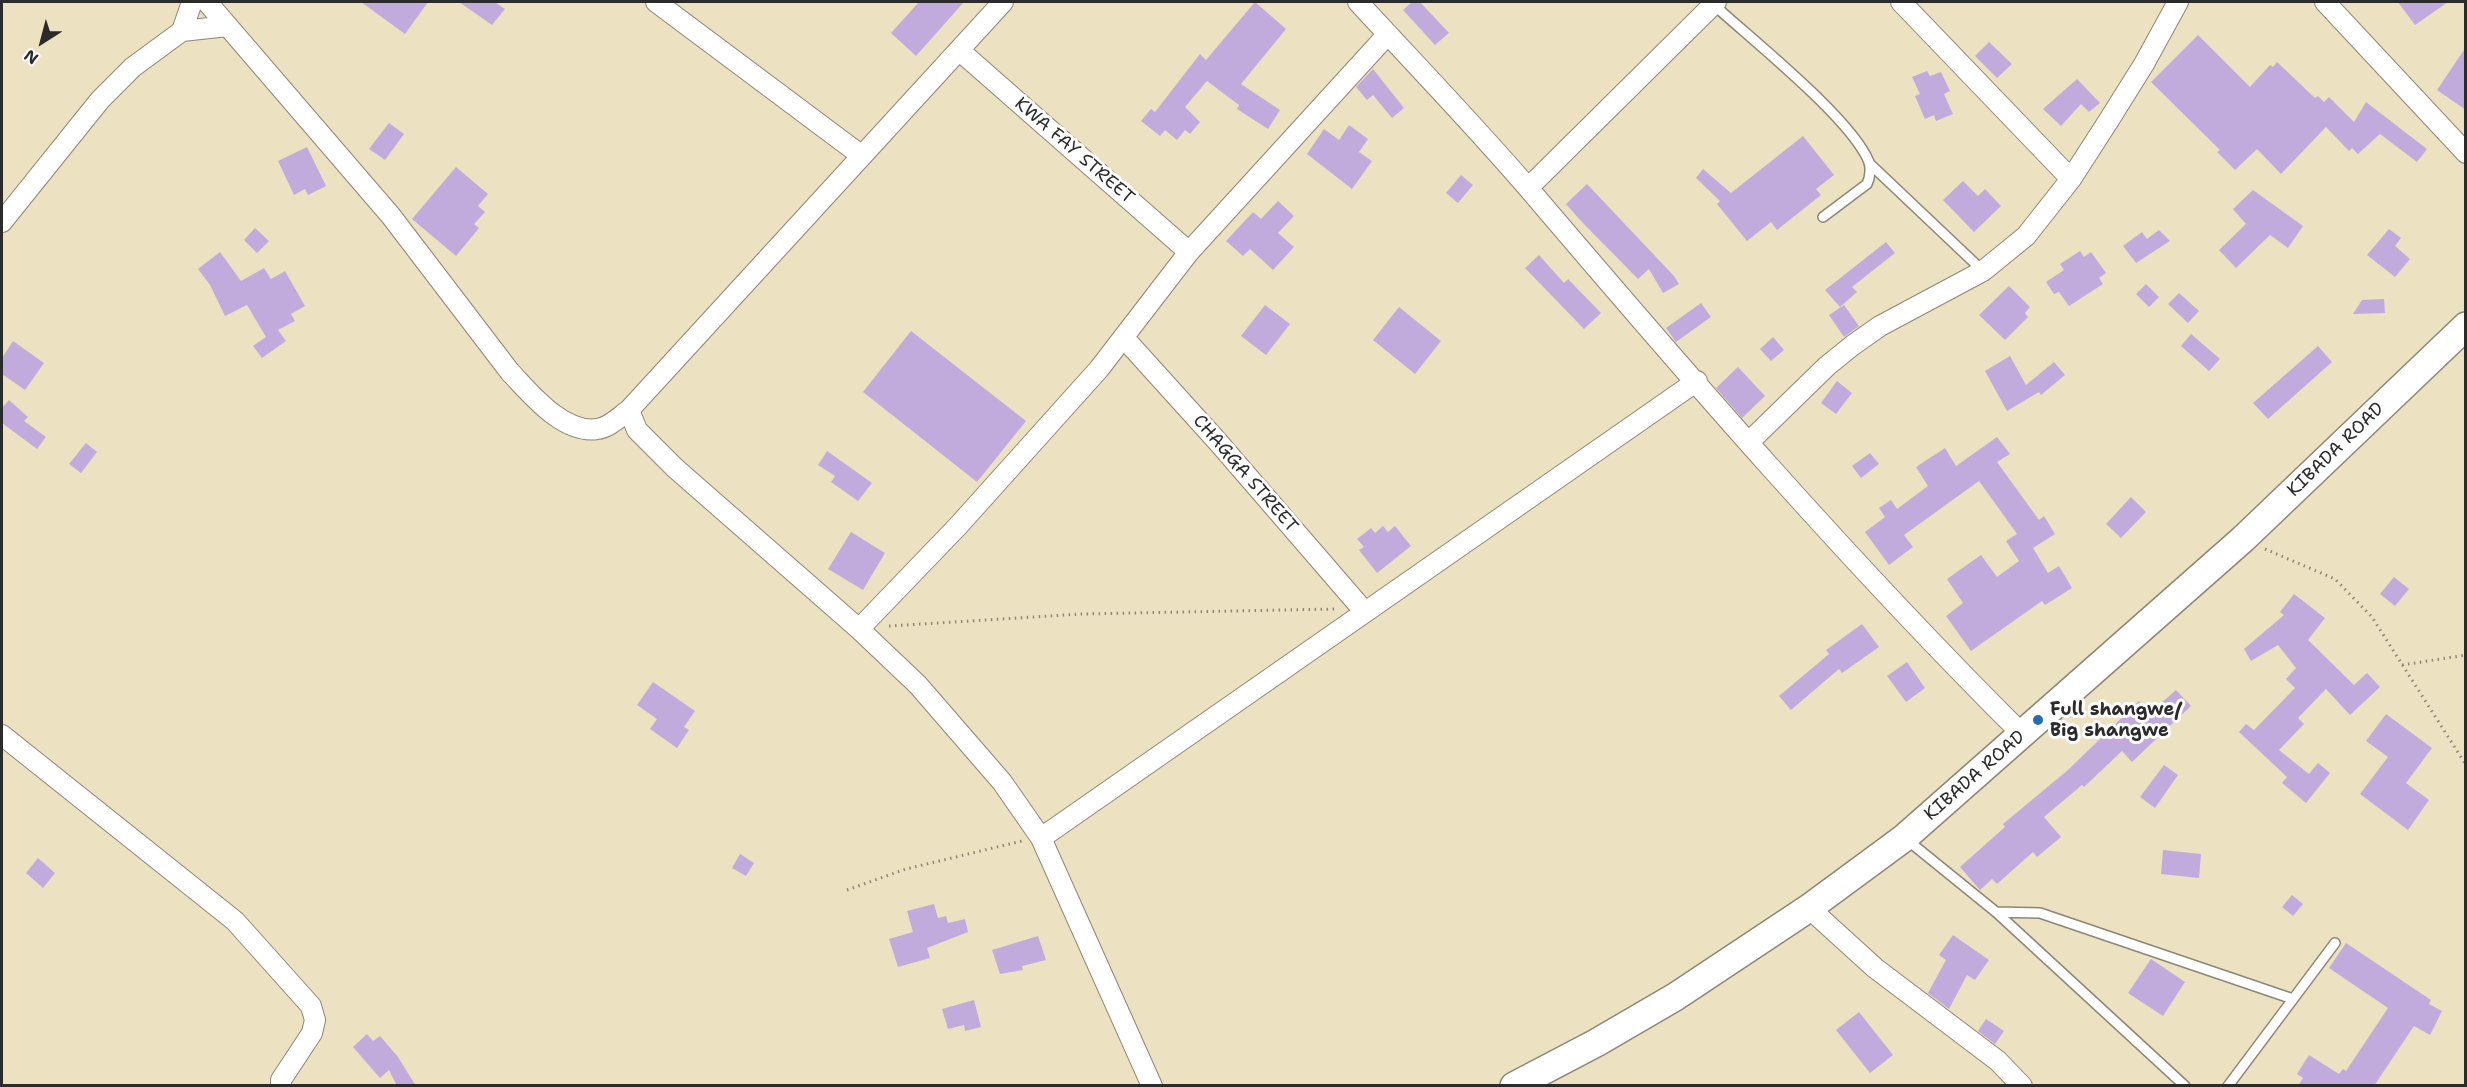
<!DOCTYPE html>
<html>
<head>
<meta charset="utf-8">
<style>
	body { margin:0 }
	#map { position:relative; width:2467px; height:1087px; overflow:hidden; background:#ece2c2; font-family:"Shantell Sans",sans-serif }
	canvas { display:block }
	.frame { position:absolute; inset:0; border:3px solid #2b2b2b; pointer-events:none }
	.north { position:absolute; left:12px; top:12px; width:60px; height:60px; -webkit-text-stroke:4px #fff; paint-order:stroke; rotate:216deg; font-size:16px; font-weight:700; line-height:24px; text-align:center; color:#2b2b2b }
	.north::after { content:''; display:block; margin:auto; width:21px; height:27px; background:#2b2b2b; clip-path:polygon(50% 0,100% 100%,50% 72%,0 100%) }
</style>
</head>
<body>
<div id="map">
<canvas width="2467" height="1087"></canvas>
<div class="frame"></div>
<div class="north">N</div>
</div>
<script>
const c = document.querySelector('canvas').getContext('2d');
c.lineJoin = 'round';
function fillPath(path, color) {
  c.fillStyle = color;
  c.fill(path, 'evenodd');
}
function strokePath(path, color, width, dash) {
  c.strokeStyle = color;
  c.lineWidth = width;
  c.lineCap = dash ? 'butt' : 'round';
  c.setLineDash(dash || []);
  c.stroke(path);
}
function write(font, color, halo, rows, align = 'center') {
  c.font = font + ' "Shantell Sans",sans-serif';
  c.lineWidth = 6;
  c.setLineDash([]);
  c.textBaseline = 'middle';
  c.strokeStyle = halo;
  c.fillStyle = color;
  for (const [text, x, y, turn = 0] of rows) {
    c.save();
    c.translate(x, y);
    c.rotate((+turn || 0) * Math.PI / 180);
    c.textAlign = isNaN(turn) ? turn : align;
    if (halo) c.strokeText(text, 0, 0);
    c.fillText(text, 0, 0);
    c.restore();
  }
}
const building = new Path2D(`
	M 361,2 L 428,2 L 405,34 Z
	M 459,2 L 495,2 L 505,9 L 492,25 Z
	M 919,2 L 964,2 L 916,56 L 891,33 Z
	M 1255,2 L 1286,29 L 1241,84 L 1280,110 L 1268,129 L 1237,109 L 1239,105 L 1207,81 L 1185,107 L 1200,122 L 1190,134 L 1185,130 L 1177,140 L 1165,130 L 1160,136 L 1141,121 L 1151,109 L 1155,112 L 1200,54 L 1206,60 Z
	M 1412,2 L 1420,2 L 1449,33 L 1435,45 L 1403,10 Z
	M 2398,2 L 2448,2 L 2415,25 Z
	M 2198,35 L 2250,87 L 2270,65 L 2273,67 L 2277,62 L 2315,98 L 2318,96 L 2324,102 L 2329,97 L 2354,122 L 2366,102 L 2427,149 L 2417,162 L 2380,134 L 2358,154 L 2352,148 L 2349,151 L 2326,127 L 2281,174 L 2257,149 L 2235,170 L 2217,152 L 2220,150 L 2151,82 Z
	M 1989,42 L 2012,64 L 1997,78 L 1975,56 Z
	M 2466,47 L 2466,110 L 2437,90 Z
	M 1373,69 L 1404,108 L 1392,118 L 1373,95 L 1367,100 L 1356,87 Z
	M 1927,71 L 1930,76 L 1941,72 L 1950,91 L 1944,94 L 1953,114 L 1936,121 L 1934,115 L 1925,119 L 1915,96 L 1920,94 L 1912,77 Z
	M 2077,79 L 2100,103 L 2089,112 L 2081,104 L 2061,126 L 2043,109 Z
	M 389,123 L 404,134 L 385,160 L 369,149 Z
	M 1349,125 L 1368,139 L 1359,152 L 1372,161 L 1352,189 L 1307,154 L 1324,129 L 1339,140 Z
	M 1803,136 L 1834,175 L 1816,189 L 1821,195 L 1777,230 L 1771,222 L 1747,241 L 1717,204 L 1720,201 L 1696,178 L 1703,169 L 1731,193 Z
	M 307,147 L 326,186 L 308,195 L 305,189 L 294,195 L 278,161 Z
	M 456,167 L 488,194 L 478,206 L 485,212 L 474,224 L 479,228 L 456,256 L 412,219 Z
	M 1461,175 L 1473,185 L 1458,203 L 1446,193 Z
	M 1963,181 L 1978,196 L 1985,189 L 2001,206 L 1974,232 L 1943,200 Z
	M 1587,184 L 1674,276 L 1679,284 L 1663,293 L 1649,269 L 1638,279 L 1581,221 L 1566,204 Z
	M 2253,190 L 2303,226 L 2288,248 L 2270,235 L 2236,268 L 2219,250 L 2246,224 L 2233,209 Z
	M 1278,201 L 1294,216 L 1278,233 L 1294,247 L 1273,270 L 1250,249 L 1243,256 L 1226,241 L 1253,212 L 1261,219 Z
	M 255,228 L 269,241 L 257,253 L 244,240 Z
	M 2389,229 L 2401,238 L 2395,246 L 2410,259 L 2395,277 L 2367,255 Z
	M 2159,230 L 2170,241 L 2136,263 L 2123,246 L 2142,232 L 2147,239 Z
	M 1886,242 L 1895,253 L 1852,287 L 1857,292 L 1840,307 L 1825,290 Z
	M 2080,251 L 2084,257 L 2091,252 L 2106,273 L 2099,278 L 2103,284 L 2069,306 L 2059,292 L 2054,294 L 2046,282 L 2064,270 L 2060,264 Z
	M 220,252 L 241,281 L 264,268 L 271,279 L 285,271 L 305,306 L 291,314 L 295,321 L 278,330 L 286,341 L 262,358 L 253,346 L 266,337 L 247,305 L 225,316 L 210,285 L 198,269 Z
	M 1539,255 L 1564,283 L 1568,279 L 1601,313 L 1584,329 L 1525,268 Z
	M 2146,284 L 2159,297 L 2149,307 L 2136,294 Z
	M 2009,286 L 2030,307 L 2025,313 L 2028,317 L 2005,340 L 1979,315 Z
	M 2179,293 L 2199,311 L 2188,323 L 2168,304 Z
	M 2384,299 L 2385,313 L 2353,314 L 2362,300 Z
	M 1701,303 L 1711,317 L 1676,342 L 1666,328 Z
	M 1265,305 L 1290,324 L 1266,355 L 1241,336 Z
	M 1844,305 L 1859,326 L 1844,337 L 1829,315 Z
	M 1399,307 L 1441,341 L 1415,374 L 1373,340 Z
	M 911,331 L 1026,421 L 977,482 L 863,392 Z
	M 2191,334 L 2220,359 L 2209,371 L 2181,346 Z
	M 1773,337 L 1784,350 L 1771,361 L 1760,349 Z
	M 13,341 L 44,363 L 25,390 L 2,374 L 2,358 Z
	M 2318,346 L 2332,362 L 2268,419 L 2253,403 Z
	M 2010,356 L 2026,385 L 2054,362 L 2065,375 L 2041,395 L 2039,392 L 2007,411 L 1985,371 Z
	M 1738,367 L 1765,396 L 1742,418 L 1716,388 Z
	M 1837,381 L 1852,393 L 1836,414 L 1821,403 Z
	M 9,400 L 28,417 L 24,421 L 46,437 L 37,449 L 2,423 L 2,408 Z
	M 1997,437 L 2010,454 L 1997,462 L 2039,520 L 2044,516 L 2055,534 L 2033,548 L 2048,573 L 2059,566 L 2072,588 L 2045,605 L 2042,601 L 1971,651 L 1946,616 L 1963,603 L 1947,579 L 1981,555 L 1997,577 L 2019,561 L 2006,541 L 2017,534 L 1979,481 L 1904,535 L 1913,547 L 1889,565 L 1865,532 L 1885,517 L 1879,508 L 1891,500 L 1897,509 L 1928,486 L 1916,467 L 1945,448 L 1956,466 Z
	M 86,443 L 97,452 L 81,473 L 69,464 Z
	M 827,451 L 872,483 L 858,501 L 831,482 L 835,476 L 818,465 Z
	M 1870,453 L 1879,464 L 1861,478 L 1852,466 Z
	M 2131,497 L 2146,512 L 2121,538 L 2106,524 Z
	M 1383,526 L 1388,532 L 1395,526 L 1411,546 L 1377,573 L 1359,550 L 1364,547 L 1357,539 L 1371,528 L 1375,533 Z
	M 851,532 L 885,553 L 863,590 L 828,569 Z
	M 2394,577 L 2409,589 L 2395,606 L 2380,594 Z
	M 2294,594 L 2325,618 L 2308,640 L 2354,685 L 2367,673 L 2380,687 L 2350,715 L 2326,689 L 2298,718 L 2304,724 L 2279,750 L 2309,774 L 2318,763 L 2330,773 L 2306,803 L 2282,783 L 2287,777 L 2239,732 L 2246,724 L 2254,730 L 2295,688 L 2286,679 L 2296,668 L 2278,645 L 2251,661 L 2244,649 L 2284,615 L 2280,612 Z
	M 1862,624 L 1879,647 L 1842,673 L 1839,669 L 1791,710 L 1779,696 L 1829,654 L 1826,650 Z
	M 1907,662 L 1925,688 L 1906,702 L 1887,676 Z
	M 653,682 L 695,711 L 684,727 L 689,730 L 677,748 L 650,729 L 657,719 L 637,705 Z
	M 2176,690 L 2191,706 L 2132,762 L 2122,751 L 2084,787 L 2082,785 L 2044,817 L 2061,837 L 2037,857 L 2033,852 L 1997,884 L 1992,879 L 1980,890 L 1960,867 L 2005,827 L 2003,824 L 2068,770 L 2139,701 L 2150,713 Z
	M 2386,714 L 2432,748 L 2406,783 L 2429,800 L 2408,830 L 2360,794 L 2388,757 L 2366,741 Z
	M 2164,765 L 2178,775 L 2155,808 L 2140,797 Z
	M 2163,850 L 2201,854 L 2199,878 L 2161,874 Z
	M 740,854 L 754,863 L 746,876 L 732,868 Z
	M 38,858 L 55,873 L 43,888 L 26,873 Z
	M 2292,895 L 2303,904 L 2293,916 L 2282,907 Z
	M 934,904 L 938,918 L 946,916 L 948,923 L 965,919 L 968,932 L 927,948 L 930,958 L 898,967 L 889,939 L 913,932 L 907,911 Z
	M 1953,935 L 1989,960 L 1975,980 L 1967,975 L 1949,1009 L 1928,993 L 1946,960 L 1939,955 Z
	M 1038,936 L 1046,960 L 1022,966 L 1023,970 L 1000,974 L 992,950 Z
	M 2346,943 L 2431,1000 L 2429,1004 L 2442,1011 L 2430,1035 L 2414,1026 L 2374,1086 L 2298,1086 L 2303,1078 L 2297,1074 L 2309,1055 L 2339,1074 L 2343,1069 L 2346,1071 L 2388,1008 L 2329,968 Z
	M 2151,959 L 2185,982 L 2163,1016 L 2128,993 Z
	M 974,1000 L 981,1027 L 965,1031 L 964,1025 L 948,1029 L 942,1009 Z
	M 1859,1012 L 1893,1055 L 1870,1073 L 1836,1030 Z
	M 1986,1019 L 2004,1031 L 1995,1044 L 1978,1031 Z
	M 367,1034 L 373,1041 L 380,1036 L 398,1057 L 416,1086 L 397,1086 L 389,1070 L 380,1078 L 353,1047 Z`);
const path = new Path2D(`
	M 2265,549 L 2335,579 L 2372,617 L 2466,765
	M 889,626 L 1082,614 L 1335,609
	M 2402,665 L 2466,655
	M 847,890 L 906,869 L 1022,841`);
const service = new Path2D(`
	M 1713,4 C 1751,39 1851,118 1869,162 C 1871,168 1870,178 1867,184 L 1823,217
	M 1869,163 L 1983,271
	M 1906,839 L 1996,912 L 2185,1086
	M 1996,912 L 2040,913 L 2293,999
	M 2228,1086 L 2335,943`);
const minor = new Path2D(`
	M 207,2 L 391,216 L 510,372 C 531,394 563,434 597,429 C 609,428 619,417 629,410
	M 656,2 L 862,156
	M 1003,2 L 629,410 L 637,430 L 675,468 L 859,629 L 918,685 L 1002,782 L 1041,838 L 1152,1086
	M 1358,2 C 1415,64 1474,125 1529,189 C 1688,376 1849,562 2023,735
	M 1901,2 L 2071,179
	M 2325,2 L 2466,153
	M 182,31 L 192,2
	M 960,51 L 1189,252
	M 1528,188 L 1716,2
	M 2,222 L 100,100 L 133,67 L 182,31 L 228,26
	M 1124,338 L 1218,442 L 1364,611
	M 1749,442 L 1827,366 L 1853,345 L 1880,326 L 1983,271 L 2026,236 L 2071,179 L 2109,120 L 2144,64 L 2178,2
	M 859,629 L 958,526 L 1099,369 L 1189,252 L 1388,34
	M 2,735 L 235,921 L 311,1006 L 315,1020 L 312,1033 L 281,1080 L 281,1086
	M 1041,838 L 1697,381
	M 1809,908 L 1875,968 L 1998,1061 L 2022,1086`);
const secondary = new Path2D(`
	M 1514,1086 L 1596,1043 L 1675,997 L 1809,908 L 1904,838 L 2243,539 L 2466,326`);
const markers = [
	[2038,720,6,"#1f6fb2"]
];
const streetNames = [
	["KWA FAY STREET",1074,151,41],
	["KIBADA ROAD",2336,450,-44],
	["CHAGGA STREET",1245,474,49],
	["KIBADA ROAD",1975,776,-41]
];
const poiNames = [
	["Full shangwe/",2050,710],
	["Big shangwe",2050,731]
];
fillPath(building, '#c1abdc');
strokePath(service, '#8c8676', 12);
strokePath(minor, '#8c8676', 22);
strokePath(secondary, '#8c8676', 30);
strokePath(path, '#8c8676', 3, [1.5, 4.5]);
strokePath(service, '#fff', 9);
strokePath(minor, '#fff', 20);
strokePath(secondary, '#fff', 27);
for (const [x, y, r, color] of markers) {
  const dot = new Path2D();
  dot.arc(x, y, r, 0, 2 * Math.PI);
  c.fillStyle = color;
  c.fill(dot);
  strokePath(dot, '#fff', 2);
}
write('18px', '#2b2b2b', '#fff', streetNames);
write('bold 18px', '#2b2b2b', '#fff', poiNames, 'left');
</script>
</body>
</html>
